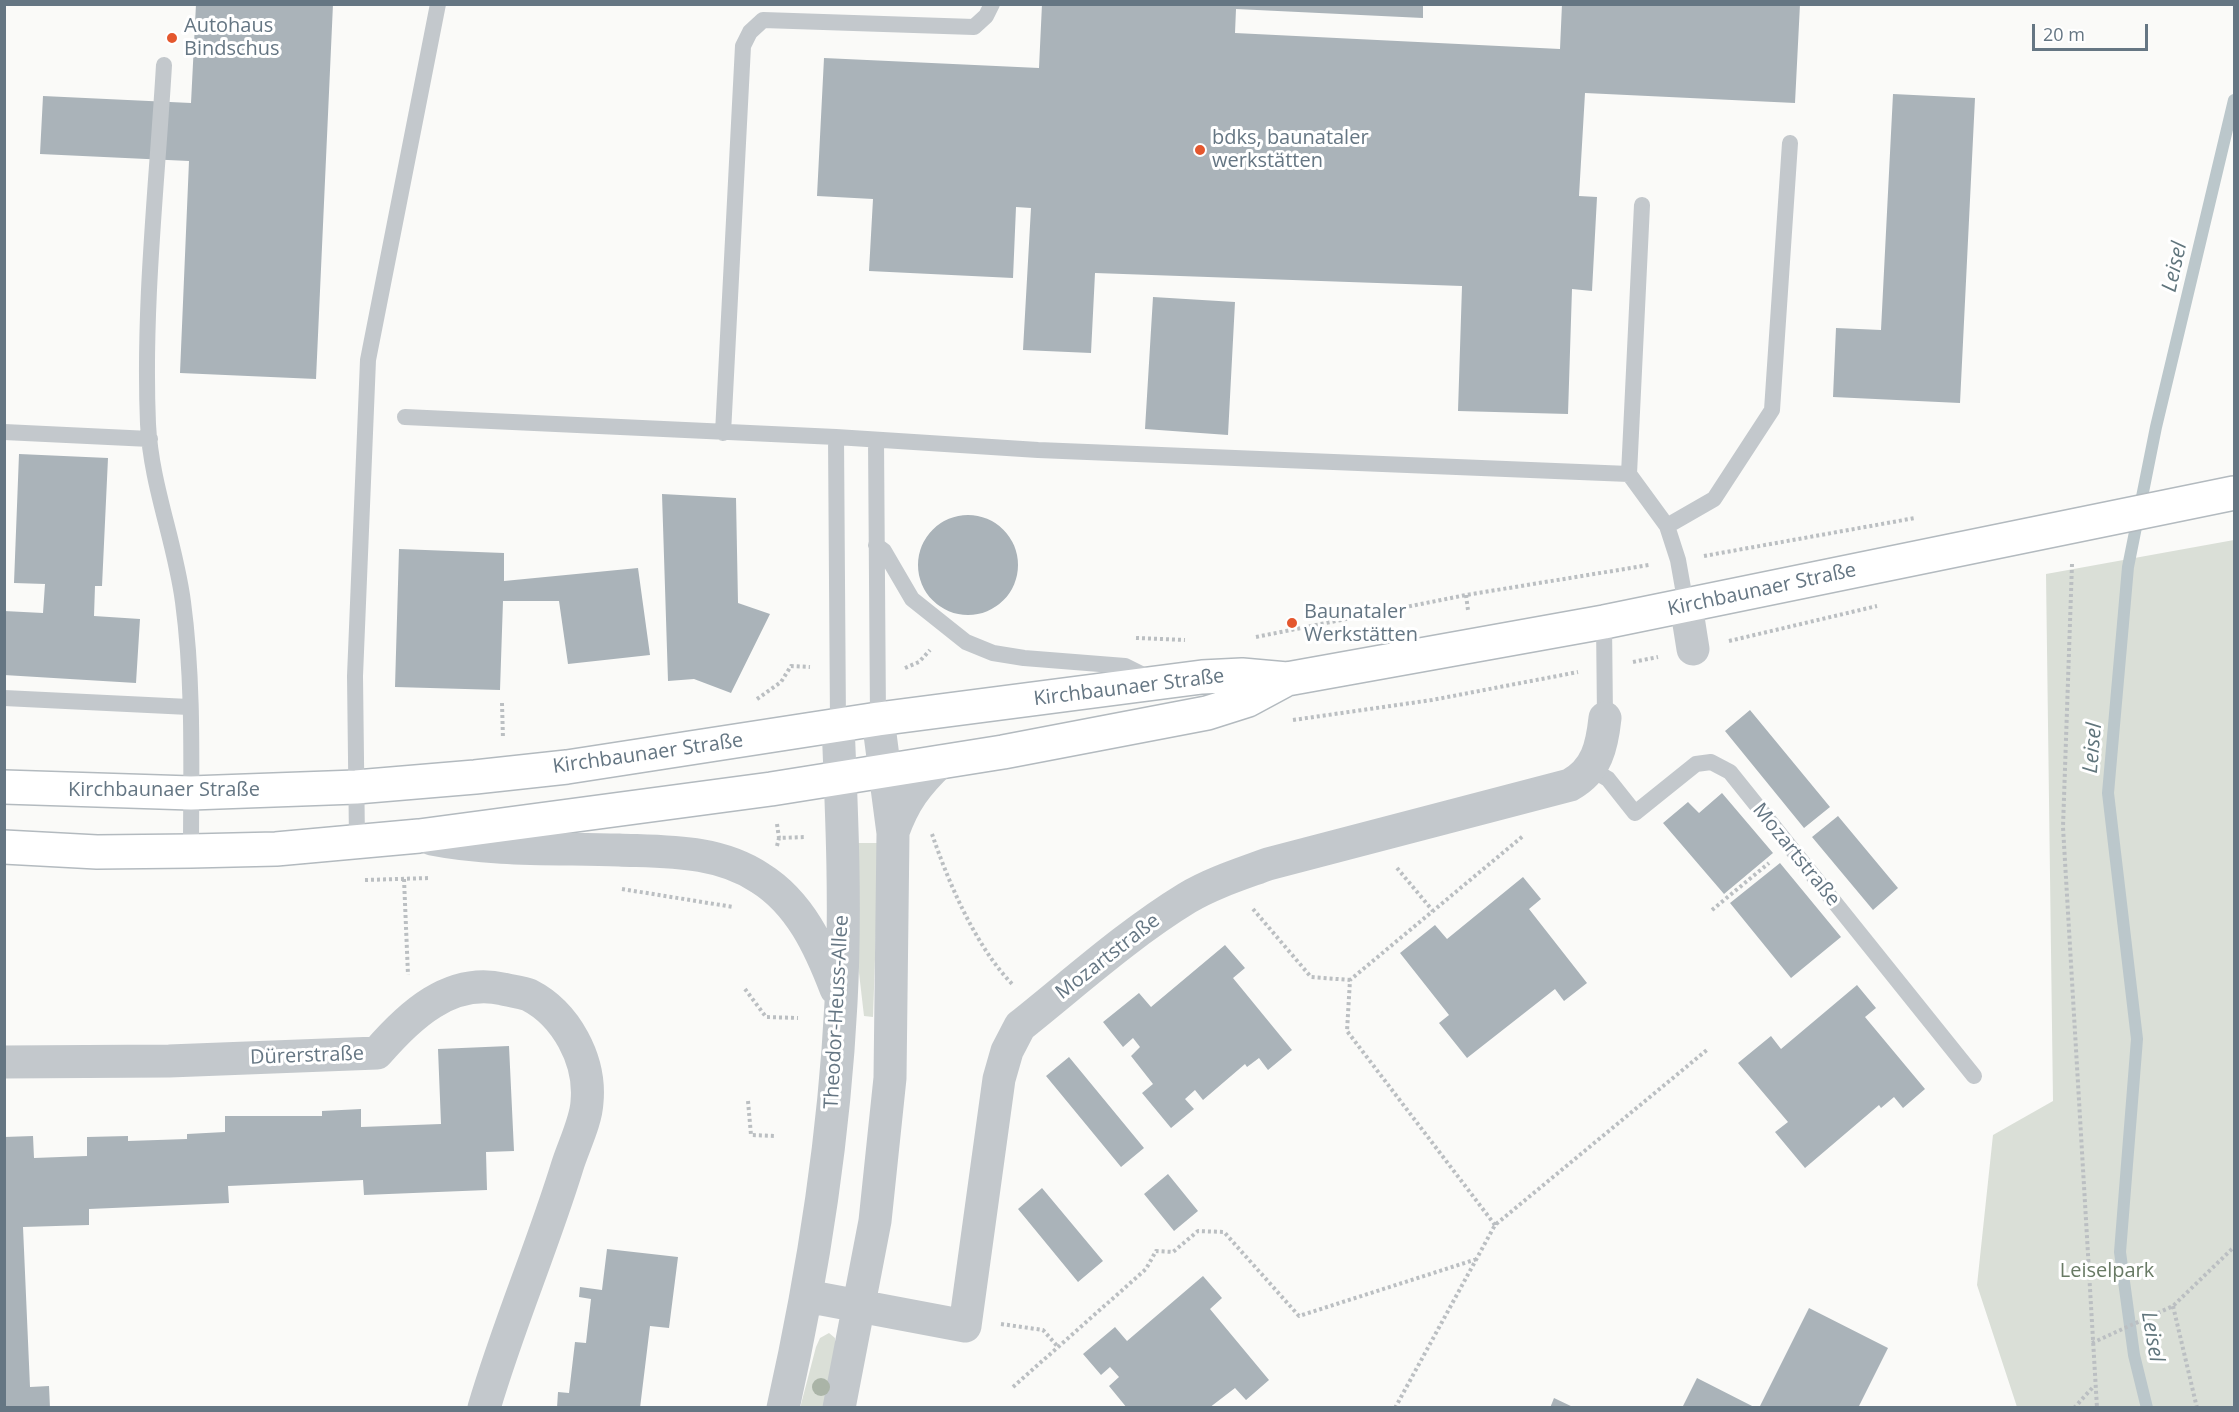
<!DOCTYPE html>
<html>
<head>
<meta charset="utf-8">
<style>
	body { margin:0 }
	#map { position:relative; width:2239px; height:1412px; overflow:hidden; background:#fafaf8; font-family:"Open Sans",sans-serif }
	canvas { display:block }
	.frame { position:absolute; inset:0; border:6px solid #657683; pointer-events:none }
	.scale { position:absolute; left:2032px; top:24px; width:116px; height:27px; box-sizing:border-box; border:3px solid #657683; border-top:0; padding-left:8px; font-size:18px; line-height:21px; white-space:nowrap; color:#657683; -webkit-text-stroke:4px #fff; paint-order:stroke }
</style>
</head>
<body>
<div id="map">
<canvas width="2239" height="1412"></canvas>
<div class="frame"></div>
<div class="scale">20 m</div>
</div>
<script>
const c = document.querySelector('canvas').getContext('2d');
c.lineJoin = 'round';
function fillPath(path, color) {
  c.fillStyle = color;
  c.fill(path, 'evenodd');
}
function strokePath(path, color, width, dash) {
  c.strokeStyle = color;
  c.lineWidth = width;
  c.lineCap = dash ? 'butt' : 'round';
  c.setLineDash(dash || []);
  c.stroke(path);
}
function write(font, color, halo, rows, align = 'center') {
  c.font = font + ' "Open Sans",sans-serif';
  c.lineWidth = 6;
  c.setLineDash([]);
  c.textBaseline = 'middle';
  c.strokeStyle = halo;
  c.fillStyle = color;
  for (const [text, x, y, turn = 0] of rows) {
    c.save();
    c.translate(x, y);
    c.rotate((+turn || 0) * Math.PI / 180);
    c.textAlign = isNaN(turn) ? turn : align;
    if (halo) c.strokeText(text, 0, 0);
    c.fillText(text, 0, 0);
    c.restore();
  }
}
const green = new Path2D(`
	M 2234,540 L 2234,1407 L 2017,1407 L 1977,1285 L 1993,1135 L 2053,1101 L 2046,574 Z
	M 851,843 L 879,843 L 873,1017 L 864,1016 L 853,921 Z
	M 829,1333 L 835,1338 L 835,1348 L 824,1407 L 800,1408 L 816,1347 L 820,1338 Z`);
const stream = new Path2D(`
	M 2147,1408 L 2134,1355 L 2120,1252 L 2137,1039 L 2108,793 L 2128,567 L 2156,427 L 2234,100`);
const building = new Path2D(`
	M 196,4 L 333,4 L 316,379 L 180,373 L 189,161 L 40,154 L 43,96 L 191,103 Z
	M 1042,4 L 1423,4 L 1423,18 L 1236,9 L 1235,33 L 1560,49 L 1562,4 L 1800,4 L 1795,103 L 1585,93 L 1579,196 L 1597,197 L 1592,291 L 1572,289 L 1568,414 L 1458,411 L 1462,286 L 1095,273 L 1091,353 L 1023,350 L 1031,208 L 1016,207 L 1013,278 L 869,271 L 873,199 L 817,196 L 824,58 L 1039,68 Z
	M 1893,94 L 1975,98 L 1960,403 L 1833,397 L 1836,328 L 1881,330 Z
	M 1153,297 L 1235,302 L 1228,435 L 1145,429 Z
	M 19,454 L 108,458 L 102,586 L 95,586 L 94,616 L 140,619 L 136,683 L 4,675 L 4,611 L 43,613 L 45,584 L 14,583 Z
	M 662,494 L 736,498 L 738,603 L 770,614 L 731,693 L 694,679 L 668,681 Z
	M918 565a50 50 0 1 1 100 0a50 50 0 1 1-100 0Z
	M 399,549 L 504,553 L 504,581 L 638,568 L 650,655 L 568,664 L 559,601 L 503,601 L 500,690 L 395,687 Z
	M 1750,710 L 1830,807 L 1804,828 L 1725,731 Z
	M 1722,793 L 1773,853 L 1724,894 L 1663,823 L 1688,802 L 1699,813 Z
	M 1838,816 L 1898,888 L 1873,910 L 1812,837 Z
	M 1780,863 L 1841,937 L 1791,978 L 1730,903 Z
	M 1523,877 L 1541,899 L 1529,909 L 1587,983 L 1564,1001 L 1555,989 L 1467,1058 L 1439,1023 L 1449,1015 L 1400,953 L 1435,925 L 1447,939 Z
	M 1225,945 L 1245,968 L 1233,978 L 1292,1050 L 1268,1070 L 1259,1058 L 1247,1067 L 1245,1064 L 1203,1100 L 1195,1090 L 1185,1099 L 1194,1109 L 1171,1128 L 1142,1093 L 1153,1084 L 1131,1056 L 1140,1047 L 1133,1038 L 1123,1047 L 1103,1022 L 1139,993 L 1151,1007 Z
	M 1857,985 L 1876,1008 L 1865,1017 L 1925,1089 L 1903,1108 L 1894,1097 L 1881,1108 L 1879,1105 L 1805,1168 L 1775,1132 L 1788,1122 L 1738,1063 L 1771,1036 L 1781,1049 Z
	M 509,1046 L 514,1151 L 486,1152 L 487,1190 L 364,1195 L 363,1180 L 228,1186 L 229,1203 L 89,1209 L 89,1225 L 23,1227 L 30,1387 L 49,1386 L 50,1408 L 4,1408 L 4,1137 L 33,1136 L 34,1158 L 87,1156 L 87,1137 L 128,1136 L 128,1141 L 187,1139 L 187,1134 L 225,1132 L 225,1116 L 322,1116 L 322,1111 L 361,1109 L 361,1127 L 441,1124 L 438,1049 Z
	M 1069,1057 L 1144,1148 L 1121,1167 L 1046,1076 Z
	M 1168,1174 L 1198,1211 L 1174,1231 L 1144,1194 Z
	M 1042,1188 L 1103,1261 L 1078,1282 L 1018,1209 Z
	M 607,1249 L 678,1257 L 669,1328 L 650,1326 L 640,1408 L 557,1408 L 558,1392 L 569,1393 L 575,1342 L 586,1343 L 591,1299 L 579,1297 L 580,1287 L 602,1290 Z
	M 1203,1276 L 1222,1298 L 1210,1309 L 1269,1380 L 1246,1400 L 1235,1388 L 1209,1408 L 1127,1408 L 1109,1386 L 1119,1377 L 1110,1367 L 1101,1375 L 1083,1354 L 1115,1327 L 1127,1341 Z
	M 1809,1308 L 1888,1348 L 1858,1408 L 1759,1408 Z
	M 1697,1378 L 1756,1408 L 1682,1408 Z
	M 1554,1398 L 1575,1408 L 1550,1408 Z`);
const path = new Path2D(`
	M 1704,556 L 1915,518
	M 2072,564 L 2063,827 L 2097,1408
	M 1466,595 L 1468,610
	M 1256,637 L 1466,595 L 1649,565
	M 1136,638 L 1185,640
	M 1729,641 L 1877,606
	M 1633,662 L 1658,657
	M 905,668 L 919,662 L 930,650
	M 757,699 L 781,682 L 791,666 L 810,667
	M 502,703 L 503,739
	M 1293,720 L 1432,700 L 1578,672
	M 777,824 L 779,838
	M 932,834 C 949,884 976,947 1013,985
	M 777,846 L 779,838 L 805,837
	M 1397,868 L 1433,911
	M 404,879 L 408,975
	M 365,880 L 430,878
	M 622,889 L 733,907
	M 1253,909 L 1311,977 L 1350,980
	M 1712,910 L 1769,863
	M 745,989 L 766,1017 L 798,1018
	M 748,1101 L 751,1135 L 774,1136
	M 1495,1225 L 1347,1031 L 1350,980 L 1523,836
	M 2173,1306 L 2197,1408
	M 1001,1324 L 1043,1330 L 1058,1347
	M 2092,1343 L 2173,1306 L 2234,1247
	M 1013,1387 L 1146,1269 L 1156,1251 L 1173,1252 L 1198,1231 L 1224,1232 L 1299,1316 L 1477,1259
	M 1395,1408 L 1495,1225 L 1708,1049
	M 2074,1408 L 2094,1386`);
const lane = new Path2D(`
	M 164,65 C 157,184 143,305 148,424 C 151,485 175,541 183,602 C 194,684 191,769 191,851
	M 405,417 L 836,437 L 1038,450 L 1629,474 L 1667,526 L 1678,560 L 1686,605
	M 4,432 L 150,439
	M 723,433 L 743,46 L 750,32 L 763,20 L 974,27 L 986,16 L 992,4
	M 836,437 L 838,725
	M 876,440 L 878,719
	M 1629,474 L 1642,205
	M 1667,526 L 1714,499 L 1772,410 L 1790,143
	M 876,545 L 884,551 L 912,599 L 966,642 L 993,653 L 1024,658 L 1125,666 L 1151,679
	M 1604,622 L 1605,718
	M 4,698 L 189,707
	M 1591,769 L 1608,779 L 1635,813 L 1696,764 L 1711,762 L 1730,772 L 1974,1076
	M 357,841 L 355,676 L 368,360 L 438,4`);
const street = new Path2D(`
	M 1686,605 L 1693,649
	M 893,832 C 904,801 917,784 940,762
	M 432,839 C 493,851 557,848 619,850 C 668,852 718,850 760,878 C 800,903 820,947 836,989
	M 4,1062 L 169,1061 L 377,1053 C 409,1016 450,977 503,989 C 511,991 522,992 529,995 C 566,1014 591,1060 587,1102 C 586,1122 573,1147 567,1167 C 542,1248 508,1326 484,1408
	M 806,1296 L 965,1326 L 999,1079 L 1007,1051 L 1020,1026 C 1074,983 1128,934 1187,898 C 1212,883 1241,874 1268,864 L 1570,785 C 1597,770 1602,746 1605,718
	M 783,1408 C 813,1274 834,1139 841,1003 C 846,910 842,817 838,725
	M 839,1408 L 875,1221 L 890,1078 L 893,833 L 878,719`);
const secondary = new Path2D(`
	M 4,787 L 191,793 L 356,787 L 475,777 L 567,767 L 878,719 L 1202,677 L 1242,675 L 1287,679 L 1604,622 L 2234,493
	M 4,847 L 97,852 L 191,851 L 276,849 L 419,836 L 771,789 L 1003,752 L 1207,713 L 1248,700 L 1287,679`);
const trees = [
	[821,1387]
];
const markers = [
	[172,38,6,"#e4572e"],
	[1200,150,6,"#e4572e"],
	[1292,623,6,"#e4572e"]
];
const poiNames = [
	["Autohaus",184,26],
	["Bindschus",184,49],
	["bdks, baunataler",1212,138],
	["werkstätten",1212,161],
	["Baunataler",1304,612],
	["Werkstätten",1304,635]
];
const streetNames = [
	["Kirchbaunaer Straße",1762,590,-12],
	["Kirchbaunaer Straße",1129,688,-7],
	["Kirchbaunaer Straße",648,754,-8],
	["Kirchbaunaer Straße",164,790],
	["Mozartstraße",1796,855,51],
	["Mozartstraße",1108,957,-38],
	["Theodor-Heuss-Allee",837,1012,-87],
	["Dürerstraße",307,1056,-2]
];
const parkNames = [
	["Leiselpark",2107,1271]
];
const waterNames = [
	["Leisel",2175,267,-77],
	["Leisel",2093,748,-85],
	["Leisel",2152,1337,80]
];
fillPath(green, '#dadfd7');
strokePath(stream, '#bbc7cb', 12);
fillPath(building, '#aab3b9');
strokePath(secondary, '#b3babf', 36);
strokePath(path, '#bbbfc2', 4, [3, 3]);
strokePath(lane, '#c3c8cc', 16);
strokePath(street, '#c3c8cc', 33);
strokePath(secondary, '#fff', 33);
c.fillStyle = '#aab4a7';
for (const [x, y] of trees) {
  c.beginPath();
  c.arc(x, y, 9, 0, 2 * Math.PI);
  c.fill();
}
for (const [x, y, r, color] of markers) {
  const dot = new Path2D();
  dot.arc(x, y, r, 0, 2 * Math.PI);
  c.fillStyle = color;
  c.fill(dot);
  strokePath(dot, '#fff', 2);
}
write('20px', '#657683', '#fff', poiNames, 'left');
write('20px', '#657683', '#fff', streetNames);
write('20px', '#687a64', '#fff', parkNames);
write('italic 21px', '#60757c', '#fff', waterNames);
</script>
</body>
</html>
